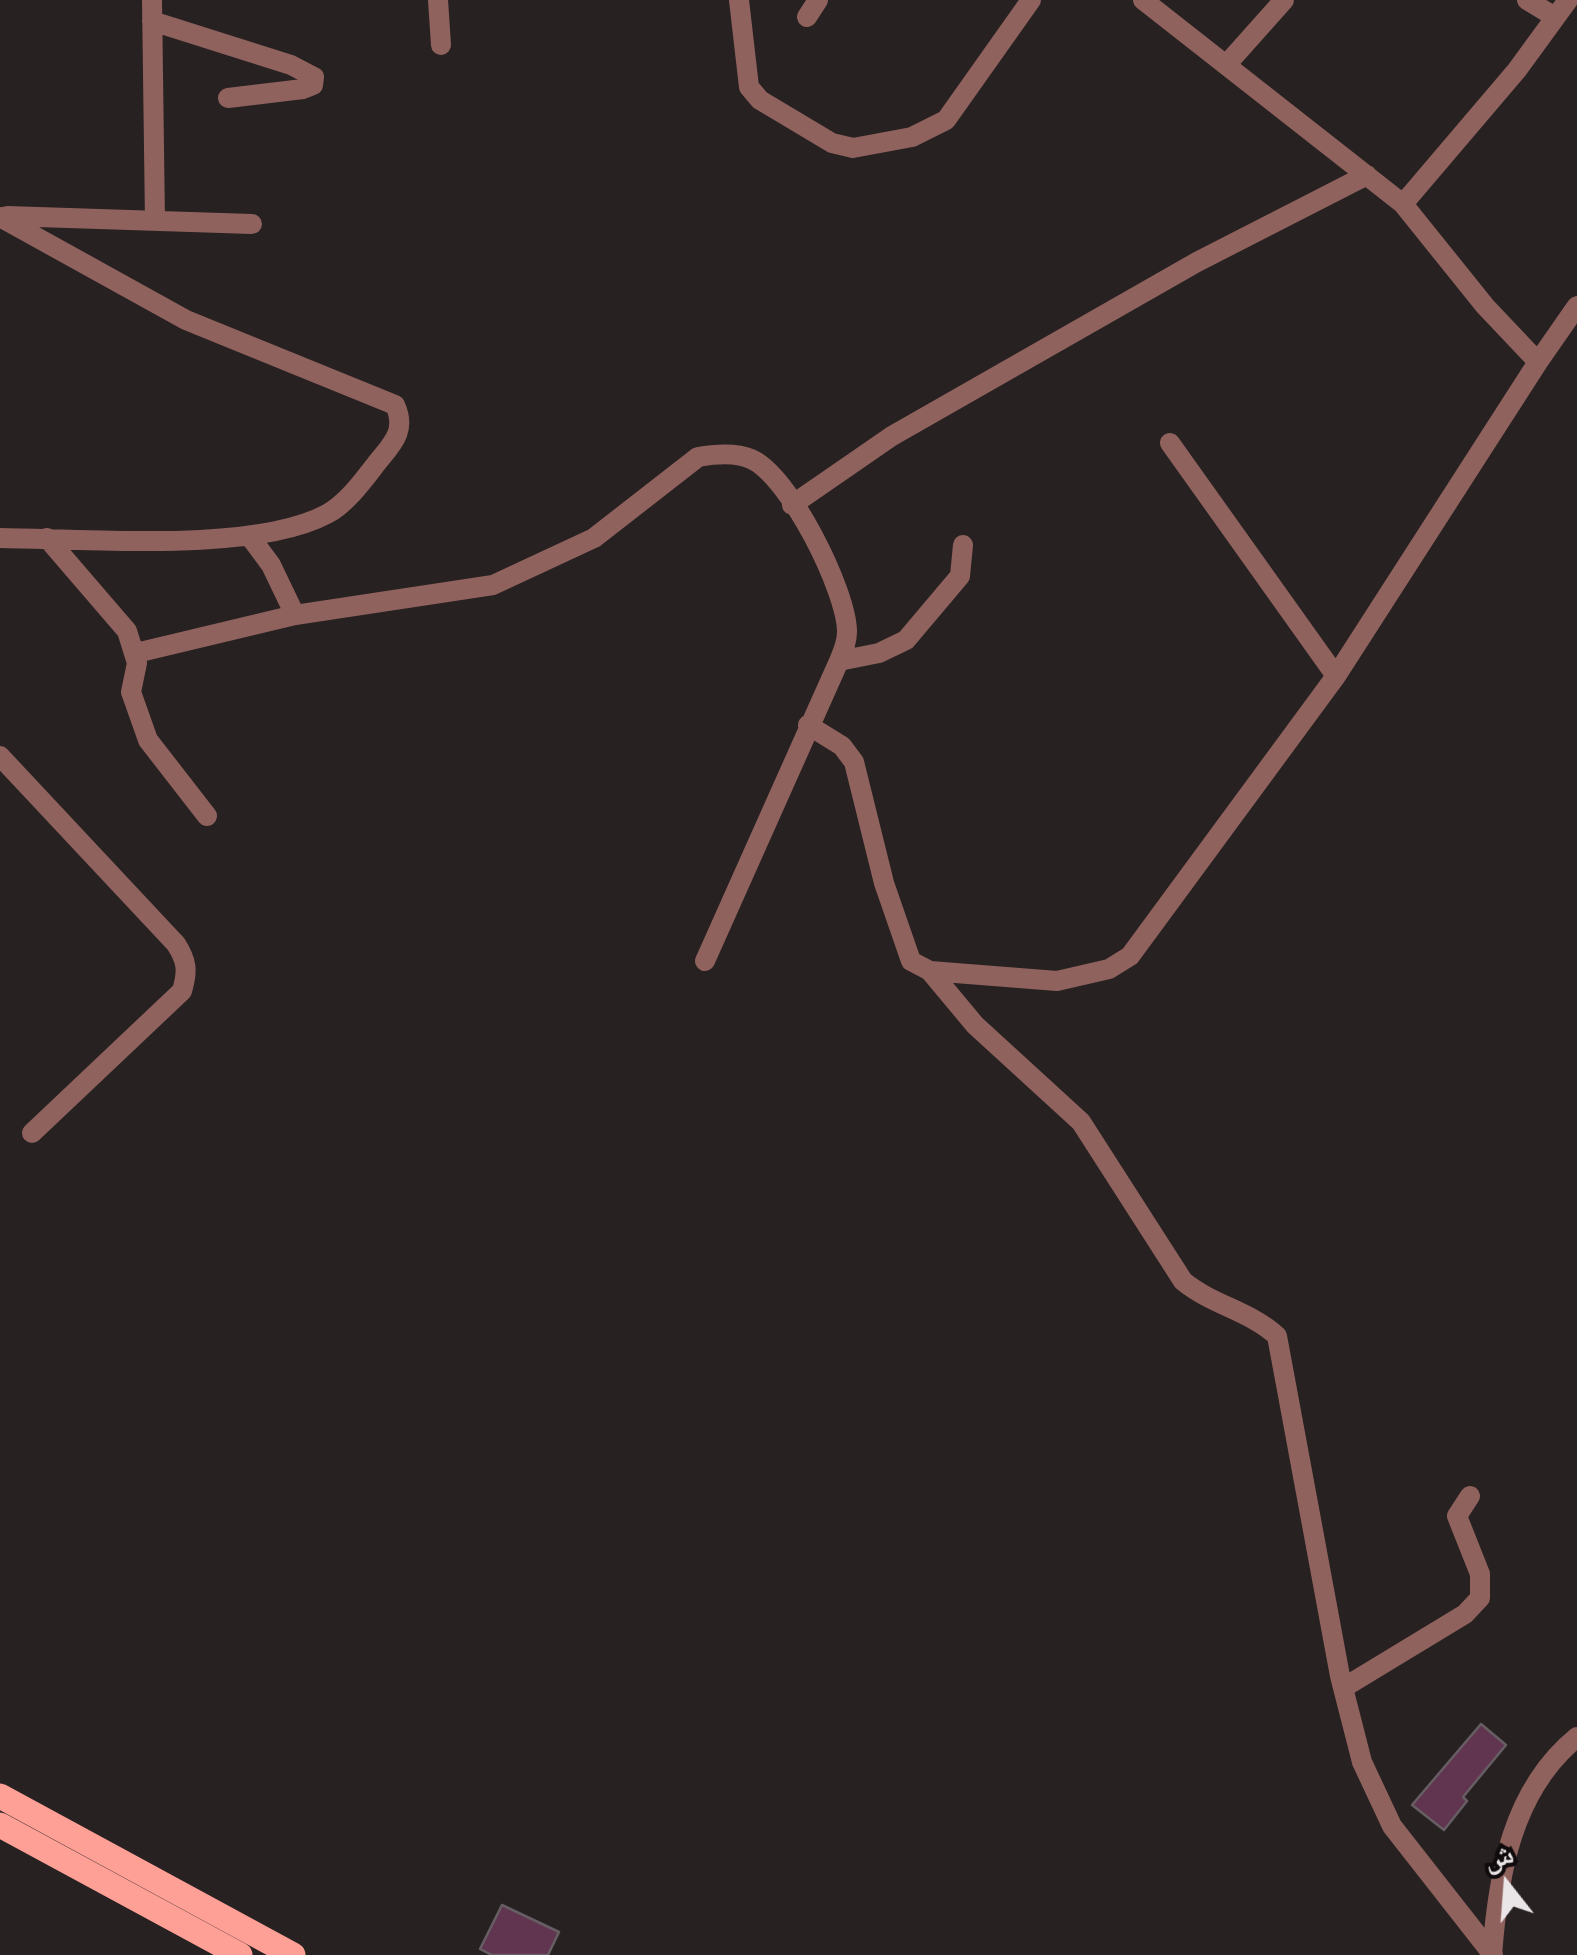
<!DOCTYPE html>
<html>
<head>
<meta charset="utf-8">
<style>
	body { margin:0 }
	#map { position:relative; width:1577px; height:1955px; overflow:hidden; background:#282122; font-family:"IBM Plex Sans","Noto Naskh Arabic",sans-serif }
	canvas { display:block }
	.north { position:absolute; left:1457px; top:1835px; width:100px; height:100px; -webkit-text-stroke:8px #0f0b0c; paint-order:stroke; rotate:343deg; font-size:28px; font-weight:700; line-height:40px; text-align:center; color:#eae5e6 }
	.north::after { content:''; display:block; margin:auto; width:35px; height:45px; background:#eae5e6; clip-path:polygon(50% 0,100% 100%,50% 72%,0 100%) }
</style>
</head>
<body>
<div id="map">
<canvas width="1577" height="1955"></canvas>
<div class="north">ش</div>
</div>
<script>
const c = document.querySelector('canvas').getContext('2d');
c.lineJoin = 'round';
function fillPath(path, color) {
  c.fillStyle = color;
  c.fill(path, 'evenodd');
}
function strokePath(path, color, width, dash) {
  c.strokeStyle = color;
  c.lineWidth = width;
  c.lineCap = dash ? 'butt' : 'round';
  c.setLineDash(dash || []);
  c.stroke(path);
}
const building = new Path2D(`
	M 1481,1724 L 1506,1745 L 1463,1797 L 1467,1801 L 1444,1830 L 1412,1805 Z
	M 502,1905 L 559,1932 L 548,1955 L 492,1955 L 480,1949 Z`);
const minor = new Path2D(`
	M 152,0 L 155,221
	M 438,0 L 441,45
	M 739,0 L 749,87 L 760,100 L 832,143 L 853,148 L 912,137 L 946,120 L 1031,0
	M 1143,0 L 1403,204 L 1485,306 L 1538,362 L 1577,306
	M 1527,0 L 1555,17
	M 807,17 L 818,0
	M 152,21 L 291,65 L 314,77 L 313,85 L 303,89 L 228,98
	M 1227,64 L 1284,0
	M 1403,204 L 1517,70 L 1568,0
	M 7,216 L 252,224
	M 0,217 L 186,320 L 395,405 C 407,431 392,444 376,464 C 363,481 346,504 327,514 C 254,553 87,539 0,538
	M 1170,443 L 1336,676
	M 792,505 L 892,436 L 1197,262 L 1367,175
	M 47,538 L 127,631 L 137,663 L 131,692 L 148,740 L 207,816
	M 251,538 L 271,565 L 295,615
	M 136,653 L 295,615 L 493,585 L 594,538 L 698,457 C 715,454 735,452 751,459 C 789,475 847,591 847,632 C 847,642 843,652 839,661 L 705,961
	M 839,661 L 879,653 L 906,640 L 960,576 L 963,545
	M 808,725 L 842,746 L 854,762 L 884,883 L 911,961 L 930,971 L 1057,981 L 1109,969 L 1130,956 L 1336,676 L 1538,362
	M 0,756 L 176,944 C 187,961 188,971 182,991 L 32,1133
	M 930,971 L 975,1025 L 1081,1122 L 1183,1281 C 1212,1305 1250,1311 1277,1336 L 1340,1676 L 1362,1762 L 1392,1826 L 1493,1955
	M 1343,1688 L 1465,1614 L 1480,1598 L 1480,1574 L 1457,1516 L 1470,1496
	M 1492,1955 C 1498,1876 1511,1791 1577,1737`);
const major = new Path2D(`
	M 0,1796 L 293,1955
	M 0,1825 L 240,1955`);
fillPath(building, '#61344f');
strokePath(building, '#665e63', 2.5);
strokePath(minor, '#90625d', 20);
strokePath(major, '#fea096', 25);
</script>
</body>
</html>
